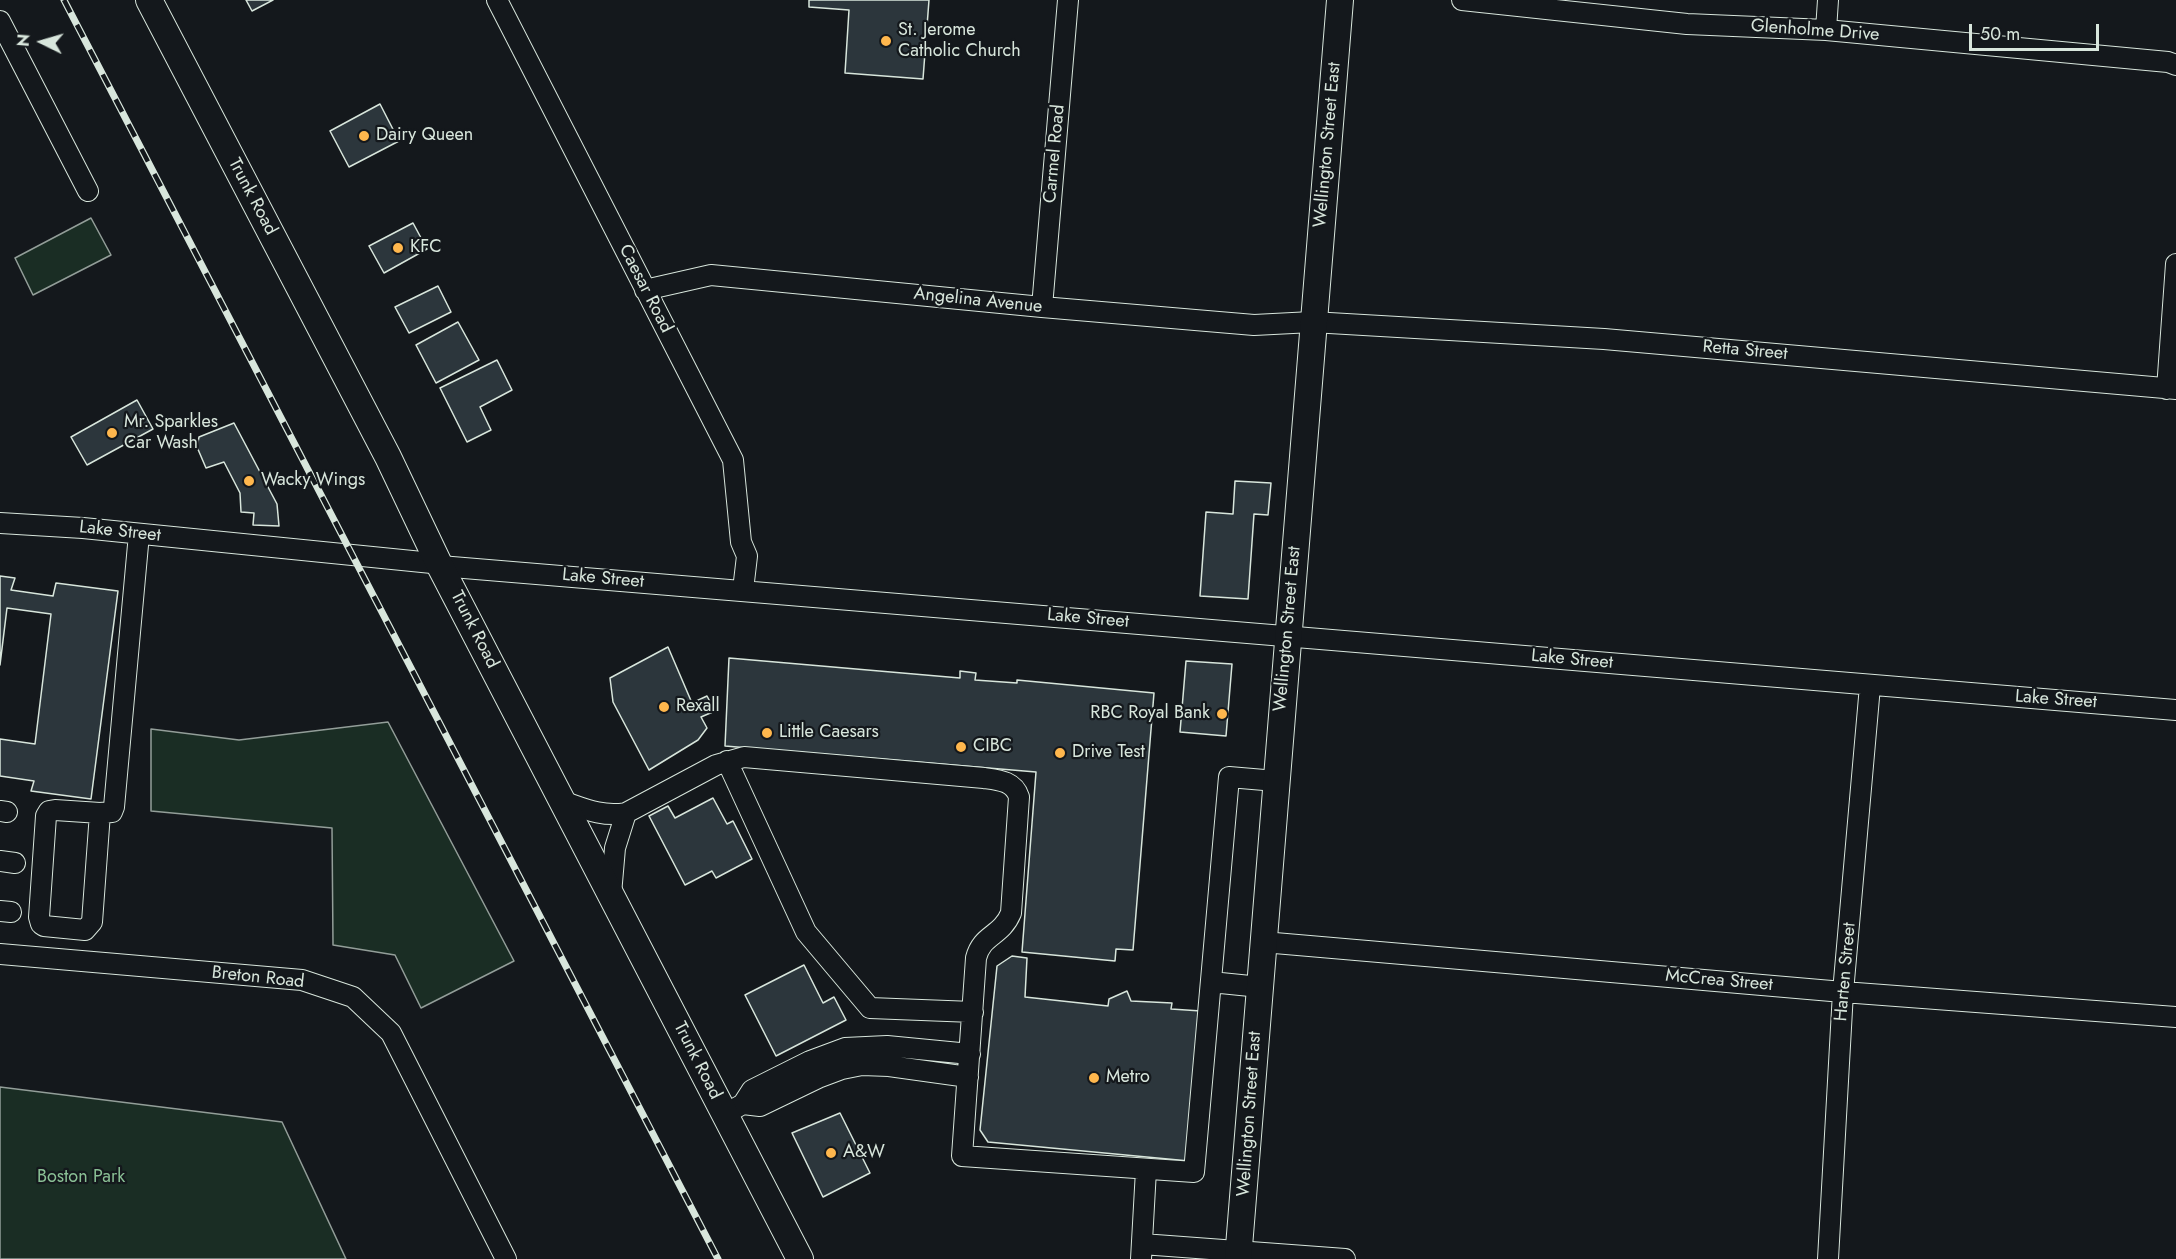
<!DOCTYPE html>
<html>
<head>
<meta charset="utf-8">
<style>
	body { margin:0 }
	#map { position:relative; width:2176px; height:1259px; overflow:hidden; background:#14181c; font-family:Jost,sans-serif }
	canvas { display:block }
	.north { position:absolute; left:12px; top:12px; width:60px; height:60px; -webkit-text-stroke:4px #14181c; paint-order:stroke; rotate:275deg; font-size:16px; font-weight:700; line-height:24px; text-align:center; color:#d8e6dc }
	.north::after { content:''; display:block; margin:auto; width:21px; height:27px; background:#d8e6dc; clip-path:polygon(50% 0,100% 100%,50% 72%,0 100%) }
	.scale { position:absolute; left:1969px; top:24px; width:130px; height:27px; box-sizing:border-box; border:3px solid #d8e6dc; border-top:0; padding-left:8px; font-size:18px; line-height:21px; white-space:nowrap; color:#d8e6dc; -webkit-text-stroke:4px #14181c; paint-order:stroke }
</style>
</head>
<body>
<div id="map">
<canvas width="2176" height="1259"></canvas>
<div class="north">N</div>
<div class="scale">50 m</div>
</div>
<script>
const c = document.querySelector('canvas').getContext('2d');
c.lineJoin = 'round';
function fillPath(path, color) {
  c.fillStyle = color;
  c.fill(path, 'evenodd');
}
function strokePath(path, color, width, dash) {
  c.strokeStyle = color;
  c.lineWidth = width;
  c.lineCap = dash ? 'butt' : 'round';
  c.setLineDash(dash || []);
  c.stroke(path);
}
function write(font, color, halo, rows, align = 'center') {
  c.font = font + ' Jost,sans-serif';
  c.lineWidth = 4.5;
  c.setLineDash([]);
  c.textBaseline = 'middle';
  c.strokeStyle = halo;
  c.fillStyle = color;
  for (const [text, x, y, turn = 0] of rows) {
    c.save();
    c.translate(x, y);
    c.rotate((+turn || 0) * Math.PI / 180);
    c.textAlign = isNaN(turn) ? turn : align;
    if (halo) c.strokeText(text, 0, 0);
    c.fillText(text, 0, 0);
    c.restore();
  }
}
const green = new Path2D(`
	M 91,218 L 111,255 L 33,295 L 15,258 Z
	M 388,722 L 514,961 L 421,1008 L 395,955 L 333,945 L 332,828 L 151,811 L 151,729 L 239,740 Z
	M 0,1087 L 282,1122 L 346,1259 L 0,1259 Z`);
const building = new Path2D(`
	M 246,0 L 273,0 L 252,11 Z
	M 809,0 L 929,0 L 923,79 L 845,73 L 849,10 L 809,7 Z
	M 380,104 L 399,141 L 349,167 L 330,131 Z
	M 413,223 L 427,249 L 384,273 L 369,246 Z
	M 438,286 L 451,312 L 409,333 L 395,307 Z
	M 458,322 L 479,360 L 436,383 L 416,345 Z
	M 497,360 L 512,390 L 480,407 L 491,430 L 467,442 L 440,388 Z
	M 137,400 L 153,429 L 87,465 L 71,437 Z
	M 234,423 L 277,504 L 279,526 L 253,525 L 254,513 L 241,512 L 240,493 L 224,462 L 206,468 L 197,447 L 199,437 Z
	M 1235,481 L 1271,483 L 1268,515 L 1254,514 L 1248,599 L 1200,596 L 1206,512 L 1233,514 Z
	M 0,576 L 15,578 L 11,590 L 53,596 L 56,583 L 118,591 L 91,799 L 31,791 L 34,781 L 0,776 L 0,739 L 35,744 L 51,614 L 7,608 L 0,665 Z
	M 668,647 L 692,703 L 707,696 L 715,711 L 701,717 L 707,728 L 698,740 L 649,770 L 613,702 L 610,678 Z
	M 729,658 L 960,678 L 960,671 L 976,673 L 975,680 L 1017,683 L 1017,680 L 1154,693 L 1133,950 L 1116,949 L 1115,961 L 1022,952 L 1036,772 L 725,746 Z
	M 1186,661 L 1232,664 L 1226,736 L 1180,732 Z
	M 713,798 L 727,824 L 733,821 L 752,859 L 716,878 L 712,871 L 685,885 L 649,816 L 668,806 L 675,818 Z
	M 1012,956 L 1027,958 L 1025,997 L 1108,1006 L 1109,999 L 1127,991 L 1131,1001 L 1172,1003 L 1171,1009 L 1201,1011 L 1189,1161 L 988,1142 L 980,1130 L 997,966 Z
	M 804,965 L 823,1003 L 834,997 L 846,1020 L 776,1056 L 745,995 Z
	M 840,1113 L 870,1173 L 823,1197 L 792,1133 Z`);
const minor = new Path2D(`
	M 497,0 L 733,460 L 741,542 L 747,556 L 743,590
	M 1462,0 L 1687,24 L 1826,30 L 2168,62 L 2176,65
	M 0,21 L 88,191
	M 1826,30 L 1828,0
	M 645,290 L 711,275 L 1042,307 L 1254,325 L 1312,322 L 1604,339 L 2176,389
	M 1042,307 L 1068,0
	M 2167,389 L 2176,264
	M 0,523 L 83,528 L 432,563 L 440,566 L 2176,710
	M 727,761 L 806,932 L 870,1008 L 973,1012
	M 562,801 C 585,809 602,817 626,813 L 716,765 L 744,757 L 984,778 C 999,780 1014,781 1019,797 L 1011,913 C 1001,937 982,934 976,958 L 962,1156 L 1194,1172 L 1229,777 L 1276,781
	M 0,811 L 7,812
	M 100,813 L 92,922 L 85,930 L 44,926 L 41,924 L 39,917 L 46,816 L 49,811 L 55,810 L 100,813 L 112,812 L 114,807 L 139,534
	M 0,861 L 15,863
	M 611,894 L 615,848 L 626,813
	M 0,911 L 11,912
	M 1263,942 L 1843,992 L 2176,1017
	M 0,954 L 302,980 L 353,997 L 391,1033 L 506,1259
	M 1211,982 L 1260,987
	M 743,1104 L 760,1106 L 818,1078 L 842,1069 L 862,1065 L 889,1066 L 968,1077
	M 725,1114 L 743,1104 L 752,1090 L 810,1061 L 845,1048 L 887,1046 L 970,1054
	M 1142,1244 L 1345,1259
	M 1141,1259 L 1146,1170
	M 1828,1259 L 1843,992 L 1870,686`);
const major = new Path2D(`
	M 149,0 L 388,457 L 440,566 L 800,1259
	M 1238,1259 L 1340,0`);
const rail = new Path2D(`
	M 64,0 L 718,1259`);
const markers = [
	[886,41,6,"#ffb74d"],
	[364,136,6,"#ffb74d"],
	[398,248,6,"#ffb74d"],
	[112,433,6,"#ffb74d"],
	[249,481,6,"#ffb74d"],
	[664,707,6,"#ffb74d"],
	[1222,714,6,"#ffb74d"],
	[767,733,6,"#ffb74d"],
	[961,747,6,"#ffb74d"],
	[1060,753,6,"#ffb74d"],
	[1094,1078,6,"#ffb74d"],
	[831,1153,6,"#ffb74d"]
];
const poiNames = [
	["St. Jerome",898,31],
	["Catholic Church",898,52],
	["Dairy Queen",376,136],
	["KFC",410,248],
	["Mr. Sparkles",124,423],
	["Car Wash",124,444],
	["Wacky Wings",261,481],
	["Rexall",676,707],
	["RBC Royal Bank",1210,714,"right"],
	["Little Caesars",779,733],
	["CIBC",973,747],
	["Drive Test",1072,753],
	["Metro",1106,1078],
	["A&W",843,1153]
];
const streetNames = [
	["Glenholme Drive",1815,31,4],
	["Wellington Street East",1328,145,-85],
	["Carmel Road",1055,154,-85],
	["Trunk Road",252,197,62],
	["Caesar Road",645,289,63],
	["Angelina Avenue",978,301,6],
	["Retta Street",1745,351,5],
	["Lake Street",120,532,6],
	["Lake Street",603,579,5],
	["Lake Street",1088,619,5],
	["Wellington Street East",1288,629,-85],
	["Trunk Road",474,630,63],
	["Lake Street",1572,660,5],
	["Lake Street",2056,700,4],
	["Harten Street",1846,972,-85],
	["Breton Road",258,978,6],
	["McCrea Street",1719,981,5],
	["Trunk Road",697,1061,63],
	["Wellington Street East",1250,1114,-86]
];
const parkNames = [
	["Boston Park",81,1178]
];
fillPath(green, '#1a2d24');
strokePath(green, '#939e99', 1.5);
fillPath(building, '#2c363c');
strokePath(building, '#d8e6dc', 1.5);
strokePath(minor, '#d8e6dc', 22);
strokePath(major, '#d8e6dc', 28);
strokePath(minor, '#14181c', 20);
strokePath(major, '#14181c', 26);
strokePath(rail, '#d8e6dc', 7);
strokePath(rail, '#14181c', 4.5, [14]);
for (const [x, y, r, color] of markers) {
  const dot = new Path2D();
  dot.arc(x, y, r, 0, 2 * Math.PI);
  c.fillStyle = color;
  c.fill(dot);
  strokePath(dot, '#14181c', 2);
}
write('18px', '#d8e6dc', '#14181c', poiNames, 'left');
write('18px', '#d8e6dc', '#14181c', streetNames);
write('18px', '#8ac095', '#14181c', parkNames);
</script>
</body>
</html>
